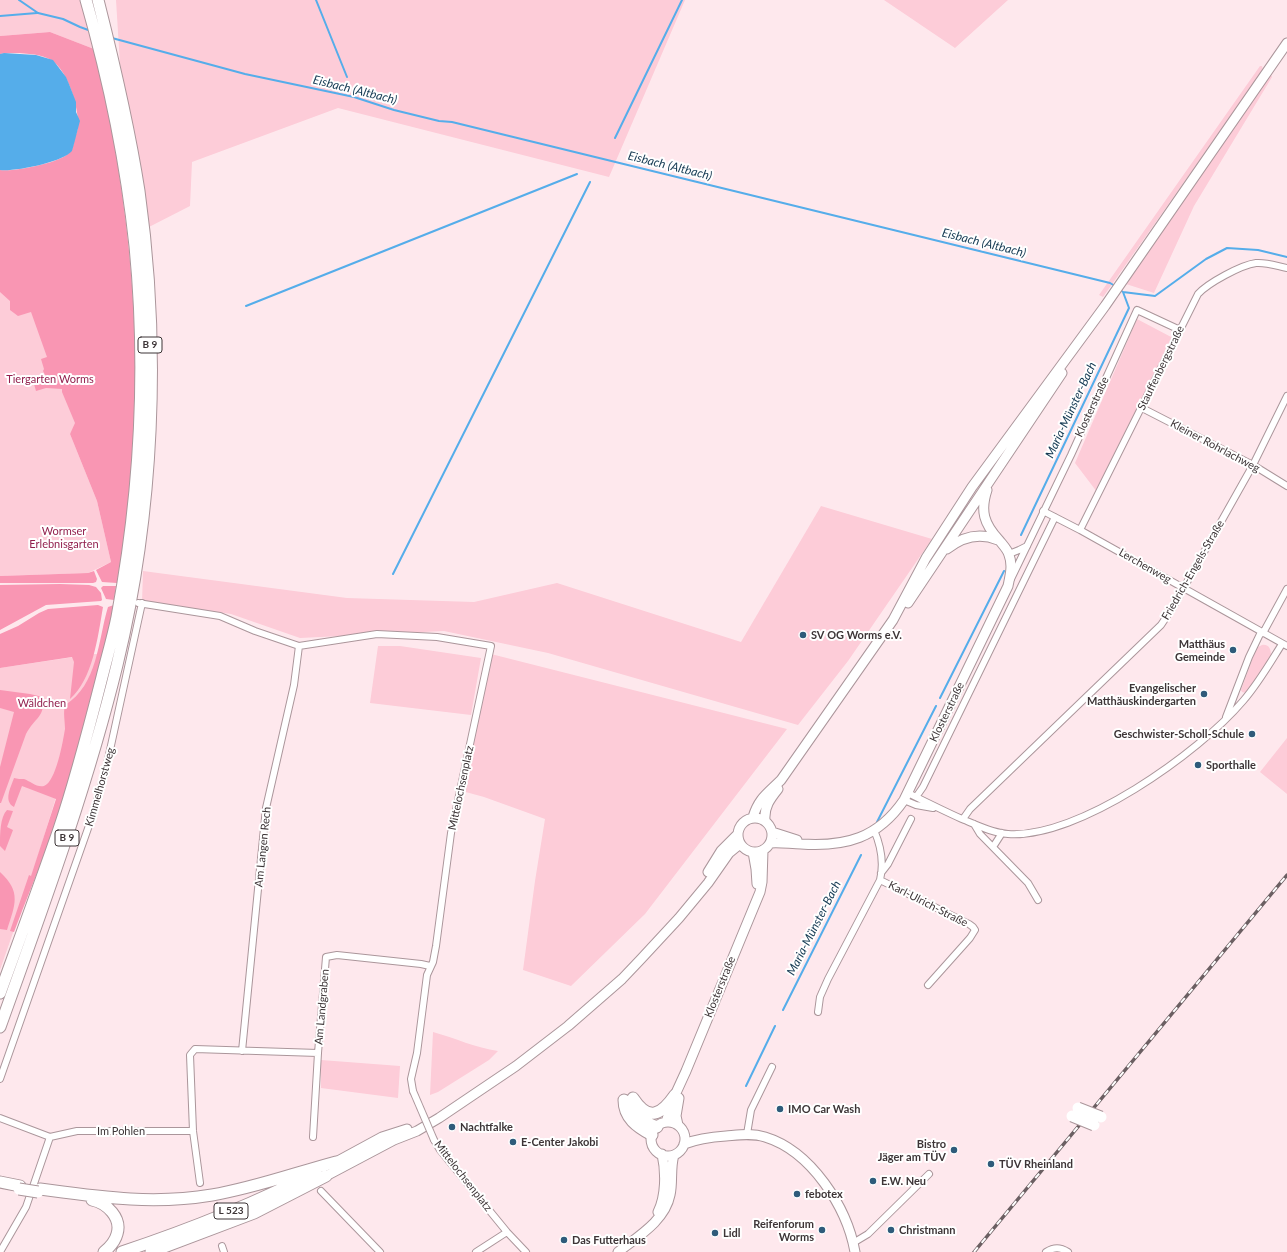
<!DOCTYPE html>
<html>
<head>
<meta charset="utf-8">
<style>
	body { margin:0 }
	canvas { display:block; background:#fee8ed }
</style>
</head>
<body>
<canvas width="1287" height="1252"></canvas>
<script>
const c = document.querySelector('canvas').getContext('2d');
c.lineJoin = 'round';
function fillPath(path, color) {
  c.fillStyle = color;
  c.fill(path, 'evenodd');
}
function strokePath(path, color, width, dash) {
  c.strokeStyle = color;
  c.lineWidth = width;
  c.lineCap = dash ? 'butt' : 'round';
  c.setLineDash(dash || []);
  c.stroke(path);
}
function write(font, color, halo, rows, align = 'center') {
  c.font = font + ' Lato,sans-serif';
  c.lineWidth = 4;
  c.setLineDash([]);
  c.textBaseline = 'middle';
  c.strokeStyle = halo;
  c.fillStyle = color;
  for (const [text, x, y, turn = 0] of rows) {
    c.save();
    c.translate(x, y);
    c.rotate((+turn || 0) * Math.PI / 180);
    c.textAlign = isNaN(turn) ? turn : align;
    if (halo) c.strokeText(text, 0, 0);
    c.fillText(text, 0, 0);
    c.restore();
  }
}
const green = new Path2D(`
	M 0,0 L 81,0 L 94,49 L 50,32 L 0,36 Z
	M 116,0 L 685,0 L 609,177 L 338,108 L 192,162 L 190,206 L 149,227 L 120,64 Z
	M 884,0 L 1008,0 L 955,48 Z
	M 1260,66 L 1262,66 L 1263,70 L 1103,297 L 1099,295 Z
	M 1270,75 L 1271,75 L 1272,77 L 1194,206 L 1154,293 L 1126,284 Z
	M 0,256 L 105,385 L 70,434 L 97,501 L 111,562 L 88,573 L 0,576 Z
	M 1137,319 L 1173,338 L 1097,492 L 1075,463 Z
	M 821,506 L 932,539 L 848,661 L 798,725 L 548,653 L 444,631 L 300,638 L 231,614 L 197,609 L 142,603 L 143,571 L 347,598 L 474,602 L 557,583 L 741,642 Z
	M 1262,645 C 1268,644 1271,648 1271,655 L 1248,690 L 1246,693 L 1242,692 L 1241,690 L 1255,652 L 1258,647 Z
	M 378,646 L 400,646 L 481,658 L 471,715 L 370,703 Z
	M 94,654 L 98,654 C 67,760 37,866 0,970 L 0,668 Z
	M 491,654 L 787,729 L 645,914 L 571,986 L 523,970 L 535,881 L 545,819 L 484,797 L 462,791 Z
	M 1287,738 L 1287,794 L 1260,772 Z
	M 433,1032 C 455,1038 476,1048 498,1051 L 489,1060 L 438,1092 L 430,1095 Z
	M 321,1060 L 400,1066 L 398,1098 L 321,1088 Z`);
const forest = new Path2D(`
	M 50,32 L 94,49 C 132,204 146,361 127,520 C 125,541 120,562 117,583 L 102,582 L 96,570 L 111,562 L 97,501 L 70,434 L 75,423 L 62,392 L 62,389 L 46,388 L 36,391 L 34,384 L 45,381 L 45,375 L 43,371 L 44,369 L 41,359 L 47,357 L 31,312 L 18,316 L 10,310 L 10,301 L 0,292 L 0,170 C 14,172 61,163 70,152 C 74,147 73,143 75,138 C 76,133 78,130 78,126 C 79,108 68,70 51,60 C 40,53 13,52 0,54 L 0,36 Z
	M 94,571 L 97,579 L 96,582 L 93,583 L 0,583 L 0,576 L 88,573 Z
	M 60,584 L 89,585 L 96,587 L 101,593 L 102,600 L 101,601 L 46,605 L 0,630 L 0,585 Z
	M 103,586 L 116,586 L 114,600 L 106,599 L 101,588 Z
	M 98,605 L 103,607 C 98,636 93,679 70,699 L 74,662 L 72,657 L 0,668 L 0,634 L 18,626 L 39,613 L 48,609 Z
	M 114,605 C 97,685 76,765 49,842 C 38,872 25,902 14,932 L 10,931 L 29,875 L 31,876 L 56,799 L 22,786 L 14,807 C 3,801 11,787 14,778 C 17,779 21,779 24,779 C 30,781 37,788 44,786 C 56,782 63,741 65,729 C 65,721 63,713 65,705 C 98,685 98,640 108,607 Z
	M 0,690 L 30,694 L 43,697 C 45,718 35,717 26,734 L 1,803 L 0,803 L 0,767 L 14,712 L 0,708 Z
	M 7,810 L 13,811 L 7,827 L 13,830 L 5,851 L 0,846 C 0,834 0,817 7,810 Z
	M 0,872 C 22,892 15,905 7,930 L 0,929 Z`);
const water = new Path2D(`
	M 4,53 L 36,55 L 53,60 L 66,77 L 69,84 L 76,102 L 76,112 L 80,121 C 79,124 73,149 72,151 C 63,162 14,172 0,170 L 0,54 Z`);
const stream = new Path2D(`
	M 19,0 L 38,13 L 63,19 L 80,27 L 91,31
	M 316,0 L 347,77
	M 0,16 L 37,13
	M 112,38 L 245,74 L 354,97 L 394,110 L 439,121 L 452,122 L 1110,283 L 1115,286
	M 615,138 L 682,0
	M 1120,290 L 1123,292 L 1155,296 L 1206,259 L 1227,248 L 1258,250 L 1287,257
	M 246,306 L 577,174
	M 1021,535 L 1129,308 L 1123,292
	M 393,574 L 590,182
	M 940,698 L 1004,571
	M 877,822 L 936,706
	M 783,1010 L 861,855
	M 746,1086 L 775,1026`);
const street = new Path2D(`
	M 1142,408 L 1253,465 L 1287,486
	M 1043,511 L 1080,530 L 1287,646
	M 1080,530 L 1198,294 C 1208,283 1241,265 1256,263 C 1266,262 1277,266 1287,268
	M 1009,554 L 1019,550 L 1027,546
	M 1011,579 L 1071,455 L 1137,310 L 1180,330
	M 138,603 L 220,616 L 255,631 L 299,646 L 377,634 L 437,637 L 491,646 L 451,833 L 436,946 L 433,962 L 427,975 L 417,1053 L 411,1079 L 413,1091
	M 1263,633 L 1287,589
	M 1226,717 L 1249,657 L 1261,632
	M 908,793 C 926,802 944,811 962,819 C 977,825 992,833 1008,834 C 1078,839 1199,753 1243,701 C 1258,684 1270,663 1282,644
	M 916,797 L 923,787 L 1055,517
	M 904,800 L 916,805 L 933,808
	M 963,819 L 970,809 L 1161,625 L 1173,607 L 1253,465 L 1287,396
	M 974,824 L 980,834 L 1028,883 L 1038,900
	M 993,847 L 1002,833
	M 881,873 L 888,864 L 911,819
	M 880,880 L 969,924 L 973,927 L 975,930 L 970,938 L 928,985
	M 818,1012 L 820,997 L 828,979 L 880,880 C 884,863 881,846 874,830
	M 242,1051 L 266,808 L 294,685 L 299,646
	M 0,1079 L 92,817 L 105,773 L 142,603
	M 0,1118 L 50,1137 L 77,1131 L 193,1131
	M 747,1134 L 751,1110 L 772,1067
	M 313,1137 L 318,1053 L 326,957 L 337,955 L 421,964 L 430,966
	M 434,1140 L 440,1150 L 507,1232 L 526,1252
	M 200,1183 L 193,1131 L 190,1055 L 195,1049 L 318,1053
	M 321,1191 L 380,1252
	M 853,1243 L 868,1234 L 929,1174
	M 222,1246 L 224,1252
	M 0,1252 L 26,1207 L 50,1137
	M 476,1252 L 507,1232
	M 1046,1252 C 1054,1247 1060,1247 1068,1252`);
const secondary = new Path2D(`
	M 947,549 C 962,537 979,532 998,540
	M 908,603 L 1062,373
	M 753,817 C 759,798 767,794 781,780 L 893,620 L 926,558 L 972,487 L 1105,306 L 1287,43
	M738 835a17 17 0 1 1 34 0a17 17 0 1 1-34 0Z
	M 765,820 C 764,807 770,799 778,789
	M 772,832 L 797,840
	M 770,843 C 781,842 791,844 801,844 C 846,847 878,838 904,800 L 1008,586 C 1010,576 1013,565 1009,555 C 1008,550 1003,545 999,540 C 984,524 980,511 987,490
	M 753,852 L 756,869 L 757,884
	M 708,872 L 721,851 L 737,835
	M 666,1122 L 675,1095 L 686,1071 L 760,892 L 762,882 L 763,850
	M651 1139a17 17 0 1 1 34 0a17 17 0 1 1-34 0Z
	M 678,1125 L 676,1116 L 679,1098
	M 684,1144 C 697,1139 711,1137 726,1136 C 739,1135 752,1133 765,1137 C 811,1151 847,1207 855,1252
	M 336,1162 L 382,1137 L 407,1129
	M 326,1176 L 394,1140 L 417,1131 L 439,1118 L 516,1066 L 568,1026 L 622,979 L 641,959 L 679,918 L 708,883 L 729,853 L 740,844
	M 658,1212 C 666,1196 666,1172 662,1154
	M 618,1252 C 637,1237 665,1221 670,1195 C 673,1182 670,1168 674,1155`);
const highway = new Path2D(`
	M 0,993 C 20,938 40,884 59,829 C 76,779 89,728 102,677 C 107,657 113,637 117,617 C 140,495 147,369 135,246 C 126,162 109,80 86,0
	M 0,1027 C 43,907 87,788 117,665 C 154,512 161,347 139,191 C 129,127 114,63 98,0
	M 633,1098 C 649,1122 661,1115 675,1095
	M 624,1100 C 624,1118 637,1127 652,1135
	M 633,1102 C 633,1116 644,1122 657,1127
	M 0,1182 L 20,1186
	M 40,1189 C 100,1197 152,1205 212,1195 C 254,1188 295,1173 336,1162
	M 92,1200 C 107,1203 122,1218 117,1234 C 115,1242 110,1247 104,1252
	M 122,1252 C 188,1230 254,1204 316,1172
	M 151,1252 L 254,1213 L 326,1176`);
const rail = new Path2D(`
	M 974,1252 L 1287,875`);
const streetBridge = new Path2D(`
	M 413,1091 L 434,1140`);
const highwayBridge = new Path2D(`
	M 1078,1108 L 1101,1117
	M 1072,1116 L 1094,1125
	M 19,1189 L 38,1192`);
const markers = [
	[803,635,4,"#2e5b7a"],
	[1233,650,4,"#2e5b7a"],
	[1204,694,4,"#2e5b7a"],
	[1252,734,4,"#2e5b7a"],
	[1198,765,4,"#2e5b7a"],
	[780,1109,4,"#2e5b7a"],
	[452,1127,4,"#2e5b7a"],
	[513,1142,4,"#2e5b7a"],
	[954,1150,4,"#2e5b7a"],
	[991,1164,4,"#2e5b7a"],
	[873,1181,4,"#2e5b7a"],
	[797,1194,4,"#2e5b7a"],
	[822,1230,4,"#2e5b7a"],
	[891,1230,4,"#2e5b7a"],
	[715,1233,4,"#2e5b7a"],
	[564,1240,4,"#2e5b7a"]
];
const shields = [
	[150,345,24],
	[67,838,24],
	[231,1211,34]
];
const shieldNames = [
	["B 9",150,345],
	["B 9",67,838],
	["L 523",231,1211]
];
const streetNames = [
	["Stauffenbergstraße",1161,368,-64],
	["Klosterstraße",1092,407,-65],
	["Kleiner Rohrlachweg",1215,446,28],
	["Lerchenweg",1145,566,30],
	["Friedrich-Engels-Straße",1193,570,-60],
	["Klosterstraße",947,712,-64],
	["Kimmelhorstweg",100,787,-74],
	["Mittelochsenplatz",461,788,-78],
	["Am Langen Rech",263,847,-84],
	["Karl-Ulrich-Straße",928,904,27],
	["Klosterstraße",720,987,-68],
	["Am Landgraben",322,1007,-85],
	["Im Pohlen",121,1131],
	["Mittelochsenplatz",463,1176,52]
];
const parkNames = [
	["Tiergarten Worms",50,379],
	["Wormser",64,531],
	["Erlebnisgarten",64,544],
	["Wäldchen",42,703]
];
const poiNames = [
	["SV OG Worms e.V.",811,635],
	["Matthäus",1225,644,"right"],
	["Gemeinde",1225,657,"right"],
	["Evangelischer",1196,688,"right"],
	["Matthäuskindergarten",1196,701,"right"],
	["Geschwister-Scholl-Schule",1244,734,"right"],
	["Sporthalle",1206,765],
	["IMO Car Wash",788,1109],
	["Nachtfalke",460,1127],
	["E-Center Jakobi",521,1142],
	["Bistro",946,1144,"right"],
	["Jäger am TÜV",946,1157,"right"],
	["TÜV Rheinland",999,1164],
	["E.W. Neu",881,1181],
	["febotex",805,1194],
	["Reifenforum",814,1224,"right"],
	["Worms",814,1237,"right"],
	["Christmann",899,1230],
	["Lidl",723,1233],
	["Das Futterhaus",572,1240]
];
const waterNames = [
	["Eisbach (Altbach)",355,90,14],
	["Eisbach (Altbach)",670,166,14],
	["Eisbach (Altbach)",984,243,14],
	["Maria-Münster-Bach",1071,410,-65],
	["Maria-Münster-Bach",814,928,-63]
];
fillPath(green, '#fdccd8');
fillPath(forest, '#f996b3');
fillPath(water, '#55adea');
strokePath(stream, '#55adea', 2);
strokePath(street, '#ab969b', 8);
strokePath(secondary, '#ab969b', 11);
strokePath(highway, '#ab969b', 13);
strokePath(street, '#fff', 6);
strokePath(secondary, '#fff', 9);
strokePath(highway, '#fff', 11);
strokePath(rail, '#6b5f62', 3.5);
strokePath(rail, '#fff', 2, [6]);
strokePath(streetBridge, '#ab969b', 8, []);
strokePath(highwayBridge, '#ab969b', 13, []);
strokePath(streetBridge, '#fff', 6);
strokePath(highwayBridge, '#fff', 11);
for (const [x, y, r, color] of markers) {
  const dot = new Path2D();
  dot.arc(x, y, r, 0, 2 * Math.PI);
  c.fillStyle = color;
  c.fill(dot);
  strokePath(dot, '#fff', 1.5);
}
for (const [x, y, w] of shields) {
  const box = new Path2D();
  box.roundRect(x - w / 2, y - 8, w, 16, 3);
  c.fillStyle = '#fff';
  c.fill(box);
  strokePath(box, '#3d3537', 1);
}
write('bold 10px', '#3d3537', null, shieldNames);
write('11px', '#3d3537', '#fff', streetNames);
write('11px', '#92204e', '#fff', parkNames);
write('bold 11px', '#3d3537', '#fff', poiNames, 'left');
write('italic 12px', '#153a53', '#fff', waterNames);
</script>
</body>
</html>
